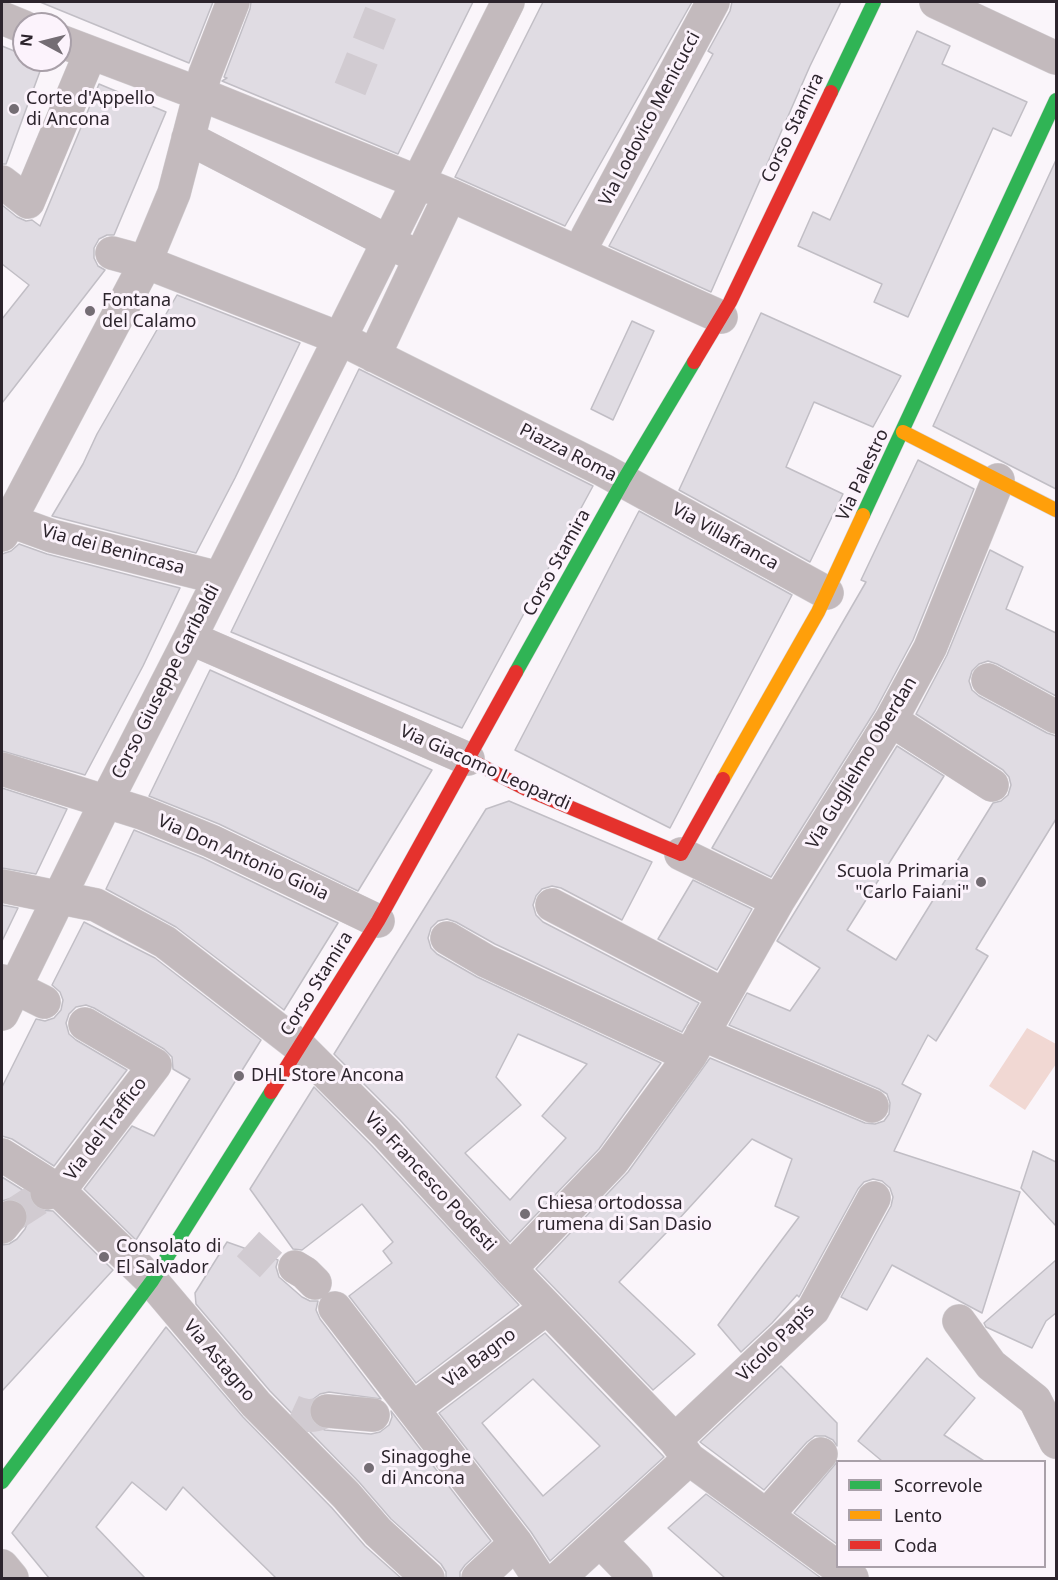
<!DOCTYPE html>
<html>
<head>
<meta charset="utf-8">
<style>
	body { margin:0 }
	#map { position:relative; width:1058px; height:1580px; overflow:hidden; background:#faf5fa; font-family:"Noto Sans",sans-serif }
	canvas { display:block }
	.frame { position:absolute; inset:0; border:3px solid #2c242c; pointer-events:none }
	.legend { position:absolute; left:836px; top:1460px; width:210px; height:108px; box-sizing:border-box; background:#fcf3fc; border:2px solid #a9a0a9; margin:0; padding:8px 10px; list-style:none; font-size:18px; color:#2c242c }
	.legend li { display:flex; align-items:center; gap:12px; height:30px }
	.legend b { width:30px; border:2px solid #a9a0a9 }
	.north { position:absolute; left:12px; top:12px; width:60px; height:60px; box-sizing:border-box; background:#fcf3fc; border:2px solid #a9a0a9; border-radius:50%; rotate:277deg; font-size:16px; font-weight:700; line-height:24px; text-align:center; color:#2c242c }
	.north::after { content:''; display:block; margin:auto; width:21px; height:27px; background:#746d74; clip-path:polygon(50% 0,100% 100%,50% 72%,0 100%) }
</style>
</head>
<body>
<div id="map">
<canvas width="1058" height="1580"></canvas>
<div class="frame"></div>
<ul class="legend">
<li><b style="height:8px;background:#30b455"></b>Scorrevole</li>
<li><b style="height:8px;background:#ff9f0a"></b>Lento</li>
<li><b style="height:8px;background:#e5322d"></b>Coda</li>
</ul>
<div class="north">N</div>
</div>
<script>
const c = document.querySelector('canvas').getContext('2d');
c.lineJoin = 'round';
function fillPath(path, color) {
  c.fillStyle = color;
  c.fill(path, 'evenodd');
}
function strokePath(path, color, width, dash) {
  c.strokeStyle = color;
  c.lineWidth = width;
  c.lineCap = dash ? 'butt' : 'round';
  c.setLineDash(dash || []);
  c.stroke(path);
}
function write(font, color, halo, rows, align = 'center') {
  c.font = font + ' "Noto Sans",sans-serif';
  c.lineWidth = 6;
  c.setLineDash([]);
  c.textBaseline = 'middle';
  c.strokeStyle = halo;
  c.fillStyle = color;
  for (const [text, x, y, turn = 0] of rows) {
    c.save();
    c.translate(x, y);
    c.rotate((+turn || 0) * Math.PI / 180);
    c.textAlign = isNaN(turn) ? turn : align;
    if (halo) c.strokeText(text, 0, 0);
    c.fillText(text, 0, 0);
    c.restore();
  }
}
const green = new Path2D(`
	M 1027,1028 L 1056,1044 L 1056,1064 L 1025,1110 L 989,1086 Z`);
const building = new Path2D(`
	M 40,2 L 213,2 L 189,63 Z
	M 251,2 L 473,2 L 398,154 L 222,81 L 227,78 L 224,77 L 250,9 Z
	M 543,2 L 692,2 L 565,226 L 455,177 Z
	M 732,2 L 841,2 L 810,66 L 711,292 L 609,246 L 713,54 L 708,51 L 730,11 Z
	M 917,31 L 950,46 L 942,64 L 1027,102 L 1011,136 L 993,128 L 908,317 L 874,302 L 882,284 L 798,246 L 813,212 L 830,220 Z
	M 2,46 L 24,55 L 24,60 L 36,60 L 43,63 L 6,164 L 2,164 Z
	M 99,84 L 166,112 L 114,235 L 107,235 L 99,239 L 94,248 L 94,258 L 98,266 L 105,270 L 2,403 L 2,319 L 29,285 L 2,264 L 2,205 L 17,217 L 26,221 L 32,220 L 40,226 Z
	M 1056,160 L 1056,489 L 933,426 Z
	M 177,295 L 300,343 L 235,478 L 196,553 L 52,516 L 83,464 L 97,434 Z
	M 761,313 L 901,376 L 873,427 L 814,402 L 786,467 L 843,494 L 810,562 L 679,490 Z
	M 632,321 L 654,331 L 613,420 L 591,409 Z
	M 359,369 L 593,486 L 462,728 L 231,632 Z
	M 918,460 L 974,489 L 913,640 L 875,711 L 771,877 L 712,848 L 866,582 L 861,580 Z
	M 639,511 L 792,595 L 670,828 L 515,750 Z
	M 19,544 L 47,554 L 180,588 L 143,666 L 85,775 L 2,751 L 2,554 L 11,551 Z
	M 990,550 L 1023,567 L 1006,609 L 1056,633 L 1056,696 L 997,664 L 988,661 L 979,664 L 972,671 L 969,681 L 972,690 L 979,696 L 1047,733 L 1056,736 L 1056,819 L 976,949 L 988,956 L 936,1041 L 928,1035 L 902,1084 L 921,1094 L 894,1151 L 1020,1192 L 982,1313 L 892,1265 L 867,1310 L 841,1297 L 891,1206 L 893,1197 L 890,1188 L 882,1181 L 873,1179 L 864,1182 L 858,1189 L 799,1297 L 797,1295 L 772,1323 L 741,1352 L 718,1325 L 799,1217 L 775,1206 L 792,1159 L 752,1139 L 667,1232 L 619,1282 L 695,1354 L 653,1390 L 536,1269 L 628,1172 L 710,1058 L 865,1123 L 875,1124 L 884,1121 L 889,1114 L 890,1103 L 887,1094 L 879,1089 L 729,1025 L 747,993 L 790,1011 L 820,968 L 777,941 L 897,746 L 944,776 L 847,930 L 896,960 L 993,803 L 1001,801 L 1008,795 L 1011,785 L 1009,777 L 1003,770 L 916,714 L 947,655 Z
	M 210,670 L 432,770 L 358,891 L 219,824 L 149,796 Z
	M 2,788 L 67,809 L 36,874 L 2,868 Z
	M 509,801 L 652,862 L 622,920 L 561,888 L 552,886 L 542,889 L 536,896 L 533,905 L 536,915 L 543,922 L 699,1003 L 682,1032 L 495,944 L 456,922 L 447,919 L 438,921 L 431,928 L 428,938 L 431,948 L 437,954 L 477,977 L 661,1063 L 599,1149 L 510,1242 L 400,1120 L 334,1054 L 486,809 ZM 518,1034 L 587,1064 L 542,1116 L 566,1138 L 510,1200 L 465,1153 L 521,1105 L 496,1077 Z
	M 134,830 L 203,858 L 338,923 L 284,1010 L 176,927 L 106,889 Z
	M 693,880 L 752,909 L 717,970 L 658,939 Z
	M 2,905 L 18,908 L 2,941 Z
	M 84,922 L 155,958 L 261,1040 L 136,1240 L 84,1189 L 132,1126 L 154,1136 L 190,1079 L 173,1069 L 172,1057 L 164,1049 L 94,1008 L 86,1005 L 76,1007 L 69,1014 L 66,1023 L 69,1034 L 76,1040 L 127,1070 L 54,1166 L 12,1139 L 2,1136 L 2,1087 L 36,1019 L 45,1021 L 54,1018 L 61,1010 L 63,1000 L 60,992 L 52,985 Z
	M 314,1087 L 372,1146 L 519,1305 L 416,1383 L 349,1296 L 392,1263 L 383,1251 L 393,1242 L 362,1204 L 302,1250 L 293,1249 L 250,1189 Z
	M 1033,1151 L 1056,1162 L 1056,1226 L 1021,1188 Z
	M 2,1177 L 29,1194 L 32,1204 L 40,1210 L 53,1211 L 113,1270 L 2,1391 L 2,1245 L 9,1244 L 17,1239 L 25,1229 L 29,1219 L 27,1210 L 21,1202 L 12,1198 L 2,1201 Z
	M 227,1242 L 278,1260 L 276,1267 L 279,1277 L 302,1297 L 310,1301 L 318,1301 L 316,1310 L 320,1319 L 381,1399 L 329,1392 L 320,1394 L 312,1400 L 308,1409 L 310,1418 L 316,1426 L 325,1430 L 371,1434 L 380,1432 L 389,1425 L 392,1417 L 391,1411 L 491,1541 L 465,1565 L 460,1572 L 460,1578 L 446,1578 L 446,1572 L 441,1564 L 391,1519 L 359,1482 L 270,1391 L 196,1304 L 195,1293 Z
	M 1056,1260 L 1056,1313 L 1046,1321 L 1032,1348 L 986,1327 L 984,1323 Z
	M 166,1327 L 243,1417 L 332,1508 L 365,1546 L 401,1578 L 276,1578 L 183,1487 L 166,1510 L 132,1482 L 96,1527 L 145,1578 L 49,1578 L 12,1533 Z
	M 545,1333 L 664,1457 L 550,1561 L 531,1532 L 439,1413 ZM 533,1379 L 600,1446 L 543,1496 L 482,1423 Z
	M 927,1358 L 975,1398 L 944,1435 L 984,1461 L 882,1461 L 858,1441 Z
	M 781,1366 L 837,1423 L 837,1446 L 833,1440 L 825,1436 L 815,1436 L 807,1442 L 764,1490 L 700,1442 Z
	M 837,1462 L 837,1544 L 794,1513 Z
	M 706,1494 L 821,1578 L 725,1578 L 668,1528 Z`);
const streetTunnel = new Path2D(`
	M 350,89 L 385,2
	M 10,1217 L 47,1193
	M 248,1244 L 271,1265
	M 292,1411 C 305,1417 314,1417 327,1411`);
const street = new Path2D(`
	M 936,2 L 1056,58
	M 2,18 L 24,27
	M 60,41 L 200,94 L 450,195 L 721,317
	M 188,138 L 420,258
	M 2,182 L 28,202 L 90,54
	M 587,237 L 713,2
	M 112,253 L 145,262 L 339,338 L 603,470 L 827,593
	M 374,356 L 450,195
	M 8,520 L 52,536 L 219,578
	M 2,535 L 142,270 L 174,193 L 205,74 L 233,2
	M 190,638 L 468,759
	M 988,680 L 1056,717
	M 891,720 L 992,785
	M 2,769 L 142,813 L 211,841 L 378,921
	M 681,854 L 778,901
	M 2,886 L 96,905 L 165,942 L 299,1046 L 386,1133 L 510,1269 L 675,1440 L 689,1459 L 852,1578
	M 552,905 L 724,995
	M 447,938 L 486,961 L 690,1056
	M 2,981 L 44,1002
	M 2,1014 L 106,802 L 190,638 L 508,2
	M 702,1034 L 872,1106
	M 2,1155 L 59,1191 L 152,1281 L 256,1404 L 346,1495 L 378,1532 L 428,1578
	M 47,1193 L 59,1191 L 155,1065 L 85,1024
	M 2,1227 L 10,1217
	M 295,1267 L 305,1273 L 315,1283
	M 510,1269 L 613,1161 L 690,1056 L 778,901 L 891,720 L 930,648 L 998,480
	M 335,1308 L 516,1543 L 539,1578
	M 959,1321 L 991,1365 L 1035,1400 L 1056,1442
	M 414,1408 L 547,1308
	M 327,1411 L 373,1415
	M 675,1440 L 813,1310 L 874,1198
	M 767,1515 L 821,1454
	M 601,1542 L 636,1578
	M 2,1566 L 12,1578
	M 478,1578 L 516,1543
	M 559,1578 L 689,1459`);
const fast = new Path2D(`
	M 831,92 L 874,2
	M 863,515 L 1056,100
	M 516,672 L 623,481 L 694,362
	M 2,1482 L 152,1281 L 271,1092`);
const slow = new Path2D(`
	M 903,432 L 1056,510
	M 723,779 L 818,612 L 863,515`);
const jam = new Path2D(`
	M 694,362 L 730,302 L 831,92
	M 468,759 L 526,789 L 681,854 L 723,779
	M 271,1092 L 378,921 L 516,672`);
const markers = [
	[14,109,6,"#746d74"],
	[90,311,6,"#746d74"],
	[981,882,6,"#746d74"],
	[239,1076,6,"#746d74"],
	[525,1214,6,"#746d74"],
	[104,1257,6,"#746d74"],
	[369,1468,6,"#746d74"]
];
const poiNames = [
	["Corte d'Appello",26,99],
	["di Ancona",26,120],
	["Fontana",102,301],
	["del Calamo",102,322],
	["Scuola Primaria",969,872,"right"],
	["\"Carlo Faiani\"",969,893,"right"],
	["DHL Store Ancona",251,1076],
	["Chiesa ortodossa",537,1204],
	["rumena di San Dasio",537,1225],
	["Consolato di",116,1247],
	["El Salvador",116,1268],
	["Sinagoghe",381,1458],
	["di Ancona",381,1479]
];
const streetNames = [
	["Via Lodovico Menicucci",650,119,-62],
	["Corso Stamira",793,128,-64],
	["Piazza Roma",568,453,27],
	["Via Palestro",863,475,-65],
	["Via Villafranca",725,537,29],
	["Via dei Benincasa",113,550,15],
	["Corso Stamira",557,563,-61],
	["Corso Giuseppe Garibaldi",166,682,-63],
	["Via Guglielmo Oberdan",862,763,-59],
	["Via Giacomo Leopardi",485,768,24],
	["Via Don Antonio Gioia",243,858,24],
	["Corso Stamira",317,984,-58],
	["Via del Traffico",106,1129,-53],
	["Via Francesco Podesti",430,1182,47],
	["Vicolo Papis",776,1343,-45],
	["Via Bagno",480,1358,-37],
	["Via Astagno",219,1361,50]
];
fillPath(green, '#f1d8d3');
fillPath(building, '#e0dce3');
strokePath(building, '#c1bec5', 1.5);
strokePath(streetTunnel, '#d1cbd1', 33, [33, 16]);
strokePath(street, '#d4d0d4', 34);
strokePath(fast, '#d4d0d4', 15);
strokePath(slow, '#d4d0d4', 15);
strokePath(jam, '#d4d0d4', 15);
strokePath(street, '#c3babd', 33);
strokePath(fast, '#30b455', 14);
strokePath(slow, '#ff9f0a', 14);
strokePath(jam, '#e5322d', 14);
for (const [x, y, r, color] of markers) {
  const dot = new Path2D();
  dot.arc(x, y, r, 0, 2 * Math.PI);
  c.fillStyle = color;
  c.fill(dot);
  strokePath(dot, '#fcf3fc', 2);
}
write('18px', '#2c242c', '#fcf3fc', poiNames, 'left');
write('18px', '#2c242c', '#fcf3fc', streetNames);
</script>
</body>
</html>
